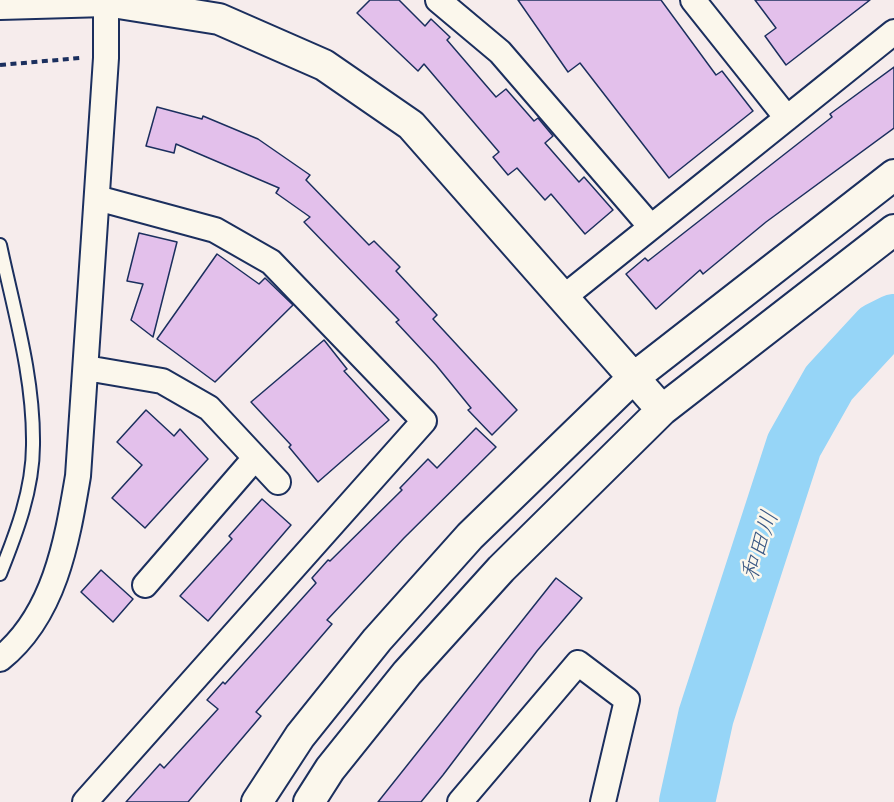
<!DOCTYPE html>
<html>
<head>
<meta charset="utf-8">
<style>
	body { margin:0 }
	canvas { display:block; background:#f6ecec }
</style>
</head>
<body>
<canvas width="894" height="802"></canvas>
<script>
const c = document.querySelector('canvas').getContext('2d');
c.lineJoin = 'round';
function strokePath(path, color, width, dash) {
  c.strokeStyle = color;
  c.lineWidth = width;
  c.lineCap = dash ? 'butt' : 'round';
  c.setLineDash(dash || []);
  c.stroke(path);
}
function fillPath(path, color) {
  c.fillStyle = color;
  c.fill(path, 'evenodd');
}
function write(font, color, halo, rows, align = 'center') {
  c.font = font + ' Sriracha,"Klee One",sans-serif';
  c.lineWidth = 5;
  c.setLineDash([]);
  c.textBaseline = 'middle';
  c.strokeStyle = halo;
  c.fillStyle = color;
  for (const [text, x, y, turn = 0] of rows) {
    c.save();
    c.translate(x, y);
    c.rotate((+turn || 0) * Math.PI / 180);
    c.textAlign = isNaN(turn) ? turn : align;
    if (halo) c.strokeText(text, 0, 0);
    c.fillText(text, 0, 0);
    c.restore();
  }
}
const river = new Path2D(`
	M 687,802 L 706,716 L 794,445 L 829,383 L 878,330 L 894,322`);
const building = new Path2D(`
	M 370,0 L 399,0 L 425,26 L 431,19 L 450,37 L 447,40 L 496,97 L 506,89 L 534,121 L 538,118 L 553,136 L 545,143 L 579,182 L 584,177 L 613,210 L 585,234 L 551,194 L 545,200 L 517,168 L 508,175 L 493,157 L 499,152 L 424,64 L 418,71 L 357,13 Z
	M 518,0 L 661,0 L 716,75 L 722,71 L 753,111 L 669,178 L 580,63 L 568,72 Z
	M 755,0 L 870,0 L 786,65 L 765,36 L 776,28 Z
	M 894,67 L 894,128 L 766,222 L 703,274 L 700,270 L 656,309 L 626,274 L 645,258 L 648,261 L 832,117 L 830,114 Z
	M 157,107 L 202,119 L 203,116 L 258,139 L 310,175 L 306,180 L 369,245 L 374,241 L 400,267 L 396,271 L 437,315 L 433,319 L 517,410 L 492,435 L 468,410 L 471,408 L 436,365 L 396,322 L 399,320 L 304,222 L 310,217 L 276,193 L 279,188 L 176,144 L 174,153 L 146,146 Z
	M 139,233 L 177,242 L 153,337 L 131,320 L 143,284 L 127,281 Z
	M 217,254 L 259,284 L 265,278 L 293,305 L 215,382 L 157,339 Z
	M 324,340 L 347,369 L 344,371 L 389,420 L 318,482 L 289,447 L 291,445 L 251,402 Z
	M 146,410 L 174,436 L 180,429 L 208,459 L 145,528 L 112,498 L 142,465 L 117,442 Z
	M 476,428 L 496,447 L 404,538 L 327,620 L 332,624 L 256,712 L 261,716 L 188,802 L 126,802 L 160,764 L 164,768 L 218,709 L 207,700 L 223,682 L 225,684 L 316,583 L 312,578 L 328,560 L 330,561 L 402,490 L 400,488 L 428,459 L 437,468 Z
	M 262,499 L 291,525 L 208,621 L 180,596 L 232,539 L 229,536 Z
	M 101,570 L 133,599 L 113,622 L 81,592 Z
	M 556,578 L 582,598 L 537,651 L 443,775 L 421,802 L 378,802 Z`);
const path = new Path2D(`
	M 0,65 L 80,58`);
const service = new Path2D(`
	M 0,245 C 14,311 34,377 33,445 C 33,490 16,534 0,574`);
const minor = new Path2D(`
	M 438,0 L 500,52 L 651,227
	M 693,0 L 787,118
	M 564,297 L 894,32
	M 86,368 L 162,381 L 209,408 L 278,482
	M 145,585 L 255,458
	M 0,659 C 55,615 67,541 78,476 L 106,58 L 106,0
	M 85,802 L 424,421 L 271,262 L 215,230 L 97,198
	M 460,802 L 578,663 L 627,700 L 603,802`);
const tertiary = new Path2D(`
	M 0,4 L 106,1 L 219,19 L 324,65 L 411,125 L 662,410
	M 257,802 L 300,736 L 377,640 L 470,536 L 632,379 L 894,175
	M 309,802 L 330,769 L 407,673 L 501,569 L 662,410 L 894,230`);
const waterNames = [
	["和田川",761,546,-72]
];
strokePath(river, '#96d5f7', 56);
fillPath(building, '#e3c0eb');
strokePath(building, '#1b2f5e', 1.5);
strokePath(service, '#1b2f5e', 16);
strokePath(minor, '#1b2f5e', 28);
strokePath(tertiary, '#1b2f5e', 34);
strokePath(path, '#1b2f5e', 4, [6, 4.5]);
strokePath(service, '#fbf7ec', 12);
strokePath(minor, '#fbf7ec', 24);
strokePath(tertiary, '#fbf7ec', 30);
write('italic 24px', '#3a5884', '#fbf7ec', waterNames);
</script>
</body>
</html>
